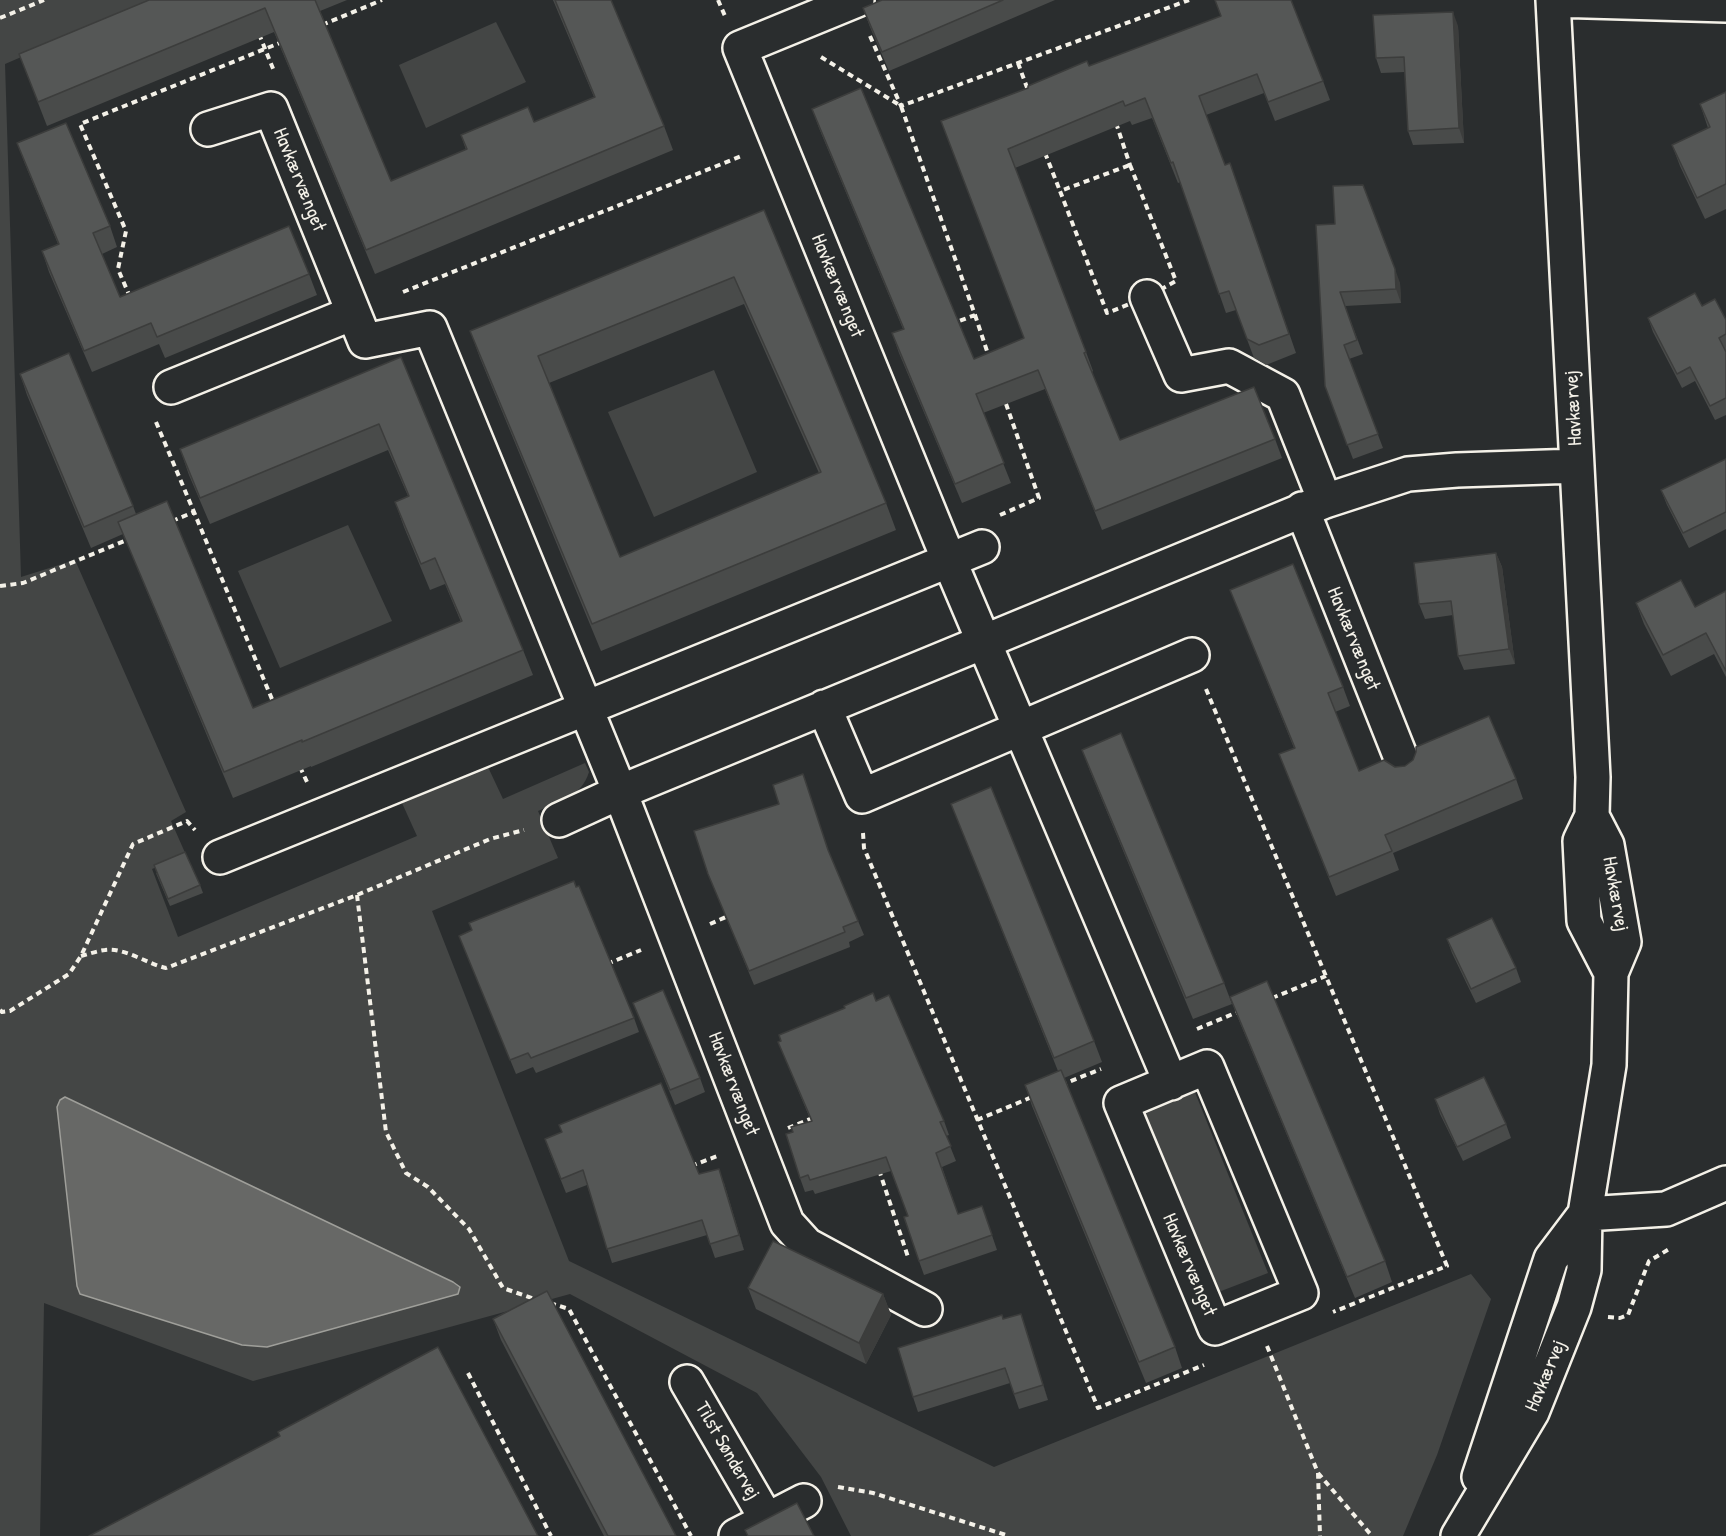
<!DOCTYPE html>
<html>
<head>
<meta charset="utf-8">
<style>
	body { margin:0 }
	canvas { display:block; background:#2a2d2e }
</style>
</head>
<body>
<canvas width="1726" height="1536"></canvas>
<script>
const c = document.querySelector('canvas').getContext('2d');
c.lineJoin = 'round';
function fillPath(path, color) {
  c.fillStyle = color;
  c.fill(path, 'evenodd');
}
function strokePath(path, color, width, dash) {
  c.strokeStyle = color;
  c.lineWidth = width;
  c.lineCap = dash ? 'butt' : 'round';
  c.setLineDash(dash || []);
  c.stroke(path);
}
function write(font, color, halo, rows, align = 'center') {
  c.font = font + ' "Patrick Hand",sans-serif';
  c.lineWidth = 4.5;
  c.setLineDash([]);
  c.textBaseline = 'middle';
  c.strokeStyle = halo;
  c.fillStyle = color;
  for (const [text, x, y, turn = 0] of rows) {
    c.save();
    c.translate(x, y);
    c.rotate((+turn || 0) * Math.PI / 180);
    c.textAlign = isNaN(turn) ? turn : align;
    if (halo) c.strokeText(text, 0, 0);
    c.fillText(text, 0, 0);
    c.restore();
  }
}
const green = new Path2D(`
	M 0,0 L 154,0 L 5,64 L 21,577 L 75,560 L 186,812 L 171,821 L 186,855 L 152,869 L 178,937 L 417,836 L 402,803 L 487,765 L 503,799 L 585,763 L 589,772 C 581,797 561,801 538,811 L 558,858 L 432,911 L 569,1261 L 994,1467 L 1471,1274 L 1491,1299 L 1437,1455 L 1403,1536 L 851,1536 L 821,1477 L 757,1393 L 570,1294 L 253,1381 L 44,1303 L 40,1536 L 0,1536 Z
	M 496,22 L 526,82 L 426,128 L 399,65 Z
	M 714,370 L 757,472 L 654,517 L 608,412 Z
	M 348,525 L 392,621 L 280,668 L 238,571 Z
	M 1194,1090 L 1268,1273 L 1216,1293 L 1140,1112 Z`);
const water = new Path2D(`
	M 65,1097 L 453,1282 L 460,1287 L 458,1294 L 267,1347 L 242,1345 L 80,1294 L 77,1286 L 57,1107 L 60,1100 Z`);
const path = new Path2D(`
	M 718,0 L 725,16
	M 0,18 L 44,0
	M 322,25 L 382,0
	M 259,34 L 274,71
	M 870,36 L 901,106 L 1189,0
	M 821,57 L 901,106 L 975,315 L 954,323
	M 1018,63 L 1029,93
	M 1116,123 L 1130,165
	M 1045,153 L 1060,191
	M 1130,165 L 1176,281 L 1147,297 L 1107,313 L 1060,191 Z
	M 403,292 L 744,155
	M 130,297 L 118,269 L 126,231 L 80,124 L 282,42
	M 975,315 L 989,357
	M 156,422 L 194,512
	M 1000,515 L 1039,498 L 1005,401
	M 172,521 L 194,512 L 274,704
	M 0,586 L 23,583 L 129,539
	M 1206,689 L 1447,1266 L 1333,1312
	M 300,767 L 307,782
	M 863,833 L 864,848 L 1098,1408 L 1204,1365
	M 357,895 L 386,1132 L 406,1173 L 428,1187 L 469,1229 L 503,1288 L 537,1300
	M 710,924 L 728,916
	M 81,956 C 89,954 97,951 105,950 C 123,947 148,964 166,968 L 357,895 L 490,839 L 524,830
	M 607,964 L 641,950
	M 1272,998 L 1326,976
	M 0,1010 L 2,1012 L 10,1011 L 69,974 L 81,956 L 133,844 L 187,821 L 195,830
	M 1197,1029 L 1240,1011
	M 1061,1085 L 1101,1069
	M 977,1120 L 1032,1097
	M 788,1128 L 815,1117
	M 691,1166 L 720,1155
	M 879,1170 L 908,1257
	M 550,1303 L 569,1309 L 691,1536
	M 1608,1317 L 1620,1318 L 1628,1315 L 1649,1261 L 1671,1248
	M 1267,1346 L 1318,1473 L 1320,1536
	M 468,1373 L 551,1536
	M 1318,1473 L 1372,1536
	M 838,1487 L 873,1493 L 1009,1536`);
const minor = new Path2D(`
	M 857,0 L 740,48 L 941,541 L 1171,1083
	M 1553,0 L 1593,777 L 1592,816 L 1580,841 L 1584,921 L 1611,973
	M 1553,0 L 1726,5
	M 208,129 L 271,109 L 365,341 L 430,328 L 620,792 L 787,1223 L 807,1245 L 925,1309
	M 1147,297 L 1181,375 L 1229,366 L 1283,395 L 1325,501
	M 171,387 L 353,313
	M 1302,509 L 1405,768
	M 824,707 L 862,796 L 1192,655
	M 559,820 L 620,792 L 1325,501 L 1408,474 L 1457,470 L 1577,466
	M 220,857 L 982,547
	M 1207,1067 L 1301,1293 L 1215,1328 L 1121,1103 Z
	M 1585,1214 L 1666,1209 L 1726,1183
	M 687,1382 L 767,1520
	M 1479,1477 L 1551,1259 L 1585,1214
	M 736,1536 L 804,1501
	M 1458,1536 L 1532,1412 L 1574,1307 L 1584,1270 L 1585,1214 L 1609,1065 L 1611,973 L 1624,942 L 1607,845 L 1592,816`);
const wall = new Path2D(`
	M 149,0 L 347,0 L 320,11 L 391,181 L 466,150 L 461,135 L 534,122 L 594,97 L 553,0 L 611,0 L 664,126 L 673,150 L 375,274 L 274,32 L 47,126 L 19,54 Z
	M 882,0 L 1055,0 L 889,71 L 870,27 L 863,8 Z
	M 1221,16 L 1323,81 L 1330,100 L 1275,121 L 1264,93 L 1206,115 L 1225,165 L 1230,163 L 1296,353 L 1266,365 L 1254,358 L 1236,310 L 1226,313 L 1180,182 L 1178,183 L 1152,118 L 1132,125 L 1130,121 L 1015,168 L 1086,352 L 1093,371 L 1092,372 L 1120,440 L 1275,439 L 1282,458 L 1102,530 L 1045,389 L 983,413 L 1011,483 L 962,503 L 899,353 L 892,333 L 903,329 L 819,128 L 812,109 L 974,359 L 1024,338 L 948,140 L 1089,66 Z
	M 1458,26 L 1464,143 L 1413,145 L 1408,131 L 1405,72 L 1381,73 L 1376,58 Z
	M 1726,92 L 1726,209 L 1705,219 L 1680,166 L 1672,145 L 1708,128 L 1700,104 Z
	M 17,143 L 110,226 L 117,247 L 102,254 L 120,297 L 309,274 L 317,295 L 165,358 L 159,344 L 92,372 L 49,272 L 42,251 L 58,244 L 25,164 Z
	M 764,210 L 886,503 L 896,530 L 601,651 L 480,358 L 470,331 ZM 744,304 L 819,473 L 620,557 L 549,383 Z
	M 1316,225 L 1400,283 L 1401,303 L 1345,306 L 1363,354 L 1349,359 L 1383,448 L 1353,459 L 1325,386 Z
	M 1702,306 L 1726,320 L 1726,415 L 1715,420 L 1695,381 L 1682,388 L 1653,332 L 1648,318 Z
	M 401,357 L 523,650 L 533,675 L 311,767 L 311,766 L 233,798 L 123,534 L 91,548 L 27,395 L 20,374 L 133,506 L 136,514 L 253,708 L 461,622 L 445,584 L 430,590 L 404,527 L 395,502 L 408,496 L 388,450 L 210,524 L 189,475 L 180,449 Z
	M 1726,459 L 1726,529 L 1689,548 L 1667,505 L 1661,490 Z
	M 1496,553 L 1502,567 L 1515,664 L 1464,670 L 1458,656 L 1453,615 L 1425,619 L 1419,604 Z
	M 1230,590 L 1343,687 L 1350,706 L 1335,712 L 1359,771 L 1395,767 L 1516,779 L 1523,799 L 1393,853 L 1399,870 L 1336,896 L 1279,754 L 1294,748 Z
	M 1726,591 L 1726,677 L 1714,654 L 1671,676 L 1644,624 L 1636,603 L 1695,607 Z
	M 1082,750 L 1224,983 L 1232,1004 L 1193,1019 L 1090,771 Z
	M 803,774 L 830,855 L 864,935 L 849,942 L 850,947 L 754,985 L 708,874 L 779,804 Z
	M 951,804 L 1094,1041 L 1102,1062 L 1064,1078 L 1175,1347 L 1182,1368 L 1146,1383 L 1032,1106 L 1025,1085 L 1058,1071 Z
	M 156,873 L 200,885 L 203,893 L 170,906 Z
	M 459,936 L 634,1018 L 639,1032 L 536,1073 L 533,1067 L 516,1074 Z
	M 1447,939 L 1516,968 L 1521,982 L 1476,1003 L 1452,953 Z
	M 1230,997 L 1385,1261 L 1392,1282 L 1355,1298 L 1238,1018 Z
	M 876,1001 L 944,1121 L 949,1135 L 946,1136 L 956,1161 L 942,1167 L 958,1214 L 982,1206 L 997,1250 L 924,1275 L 919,1261 L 908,1216 L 891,1171 L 815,1194 L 813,1190 L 805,1192 L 800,1178 L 793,1132 L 811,1121 L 778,1042 Z
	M 633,1003 L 700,1078 L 705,1092 L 675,1105 Z
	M 1435,1099 L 1506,1124 L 1511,1138 L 1463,1161 L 1440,1114 Z
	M 559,1125 L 724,1183 L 744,1250 L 715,1258 L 707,1235 L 612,1263 L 587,1185 L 566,1193 L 550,1153 L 545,1139 L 562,1132 Z
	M 748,1288 L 883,1294 L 891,1315 L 866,1364 L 756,1309 Z
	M 1021,1314 L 1048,1400 L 1019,1409 L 1010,1383 L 918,1412 L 913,1397 L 1003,1319 Z
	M 493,1319 L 676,1536 L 604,1536 L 501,1340 Z`);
const shadedWall = new Path2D(`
	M 1453,12 L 1458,26 L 1464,143 L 1459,128 Z
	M 1395,269 L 1400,283 L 1401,303 L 1396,289 Z
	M 1496,553 L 1502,567 L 1515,664 L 1509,649 Z
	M 719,1169 L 724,1183 L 744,1250 L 739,1235 Z
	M 883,1294 L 891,1315 L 866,1364 L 859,1343 Z
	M 1021,1314 L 1026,1328 L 1048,1400 L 1043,1385 Z`);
const building = new Path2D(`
	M 149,0 L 315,0 L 391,181 L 467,149 L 461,135 L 528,107 L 534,122 L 595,97 L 555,0 L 611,0 L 664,126 L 366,250 L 265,8 L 38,102 L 19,54 Z
	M 882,0 L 1003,0 L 882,52 L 863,8 Z
	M 1215,0 L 1291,0 L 1323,81 L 1268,102 L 1257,74 L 1199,96 L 1225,165 L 1230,163 L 1289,334 L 1259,345 L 1247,339 L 1229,291 L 1219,294 L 1173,162 L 1171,163 L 1145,98 L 1125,106 L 1123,101 L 1008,149 L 1086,352 L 1084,353 L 1120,440 L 1254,387 L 1275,439 L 1095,511 L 1038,370 L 976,394 L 1004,463 L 955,484 L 892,333 L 904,329 L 812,109 L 861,88 L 974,359 L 1024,338 L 941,121 L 1028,88 L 1028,86 L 1087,61 L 1089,66 L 1221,16 Z
	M 1453,12 L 1459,128 L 1408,131 L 1404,57 L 1376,58 L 1373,15 Z
	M 1726,92 L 1726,184 L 1697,198 L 1672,145 L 1710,127 L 1700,104 Z
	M 66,123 L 110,226 L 93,233 L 120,297 L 289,226 L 309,274 L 157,337 L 151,323 L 84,351 L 42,251 L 59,244 L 17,143 Z
	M 1363,185 L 1395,269 L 1396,289 L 1340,292 L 1357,340 L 1344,345 L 1378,434 L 1347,445 L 1325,386 L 1316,225 L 1335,224 L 1333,186 Z
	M 764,210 L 886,503 L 592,624 L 470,331 ZM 734,277 L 821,472 L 620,557 L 538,356 Z
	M 1695,293 L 1702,306 L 1715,299 L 1726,320 L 1726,334 L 1719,338 L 1726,352 L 1726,398 L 1710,406 L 1690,367 L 1677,374 L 1648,318 Z
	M 69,353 L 133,506 L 84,527 L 20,374 Z
	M 401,357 L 523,650 L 302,742 L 302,740 L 224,772 L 118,522 L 167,501 L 253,708 L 462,621 L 435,558 L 421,564 L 395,502 L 409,496 L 379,424 L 200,498 L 180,449 Z
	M 1726,459 L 1726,512 L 1683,533 L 1661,490 Z
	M 1496,553 L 1509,649 L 1458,656 L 1451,601 L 1419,604 L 1414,563 Z
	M 1293,564 L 1343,687 L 1328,693 L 1359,771 L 1384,760 L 1395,767 L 1405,766 L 1413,760 L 1416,752 L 1416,747 L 1489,716 L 1516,779 L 1385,835 L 1392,851 L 1329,877 L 1279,754 L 1295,748 L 1230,590 Z
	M 1681,580 L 1695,607 L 1726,591 L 1726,671 L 1706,633 L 1663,655 L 1636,603 Z
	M 1121,733 L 1224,983 L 1186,998 L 1082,750 Z
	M 803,774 L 828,850 L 858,921 L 843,927 L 845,932 L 749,971 L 708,874 L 694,831 L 779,804 L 773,785 Z
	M 991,787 L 1094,1041 L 1054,1058 L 951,804 Z
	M 185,852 L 200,885 L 168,899 L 154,865 Z
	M 574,881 L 576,887 L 579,886 L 634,1018 L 531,1058 L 528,1053 L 510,1060 L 459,936 L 472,930 L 469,923 Z
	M 1492,918 L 1516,968 L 1471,989 L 1447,939 Z
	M 1267,981 L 1385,1261 L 1347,1277 L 1230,997 Z
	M 663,990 L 700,1078 L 670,1090 L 633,1003 Z
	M 873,993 L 876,1001 L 889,995 L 944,1121 L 940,1122 L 951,1146 L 936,1153 L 958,1214 L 982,1206 L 992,1235 L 919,1261 L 904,1217 L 908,1216 L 886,1157 L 810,1180 L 808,1175 L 800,1178 L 786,1134 L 793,1132 L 791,1127 L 812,1121 L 778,1042 L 781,1041 L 779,1035 L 845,1008 L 844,1006 Z
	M 1061,1070 L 1175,1347 L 1139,1362 L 1025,1085 Z
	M 1484,1077 L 1506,1124 L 1457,1147 L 1435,1099 Z
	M 661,1083 L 699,1174 L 719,1169 L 739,1235 L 710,1244 L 702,1220 L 607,1249 L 583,1170 L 561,1179 L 545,1139 L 562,1132 L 559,1125 Z
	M 773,1241 L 883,1294 L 859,1343 L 748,1288 Z
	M 547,1291 L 676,1536 L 608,1536 L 493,1319 Z
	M 1021,1314 L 1043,1385 L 1014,1394 L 1005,1368 L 913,1397 L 898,1348 L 1002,1315 L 1003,1319 Z
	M 438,1347 L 538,1536 L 89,1536 L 280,1436 L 278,1432 Z
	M 797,1503 L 814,1536 L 748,1536 L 745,1530 Z`);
const streetNames = [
	["Havkærvænget",299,180,68],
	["Havkærvænget",837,286,68],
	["Havkærvej",1574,408,-93],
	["Havkærvænget",1353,639,68],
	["Havkærvej",1615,894,80],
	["Havkærvænget",733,1084,69],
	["Havkærvænget",1189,1265,67],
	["Havkærvej",1546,1376,-67],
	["Tilst Søndervej",727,1451,60]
];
fillPath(green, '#444645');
fillPath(water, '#676866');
strokePath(water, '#9f9f9a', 1.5);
strokePath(minor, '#f4f1e8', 38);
strokePath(path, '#f4f1e8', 4, [6, 4.5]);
strokePath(minor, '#2a2d2e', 33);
fillPath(wall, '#494b4a');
fillPath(shadedWall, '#3c3d3c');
fillPath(building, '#555756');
strokePath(building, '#3c3d3c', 1.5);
write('20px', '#f4f1e8', '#2a2d2e', streetNames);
</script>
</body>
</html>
